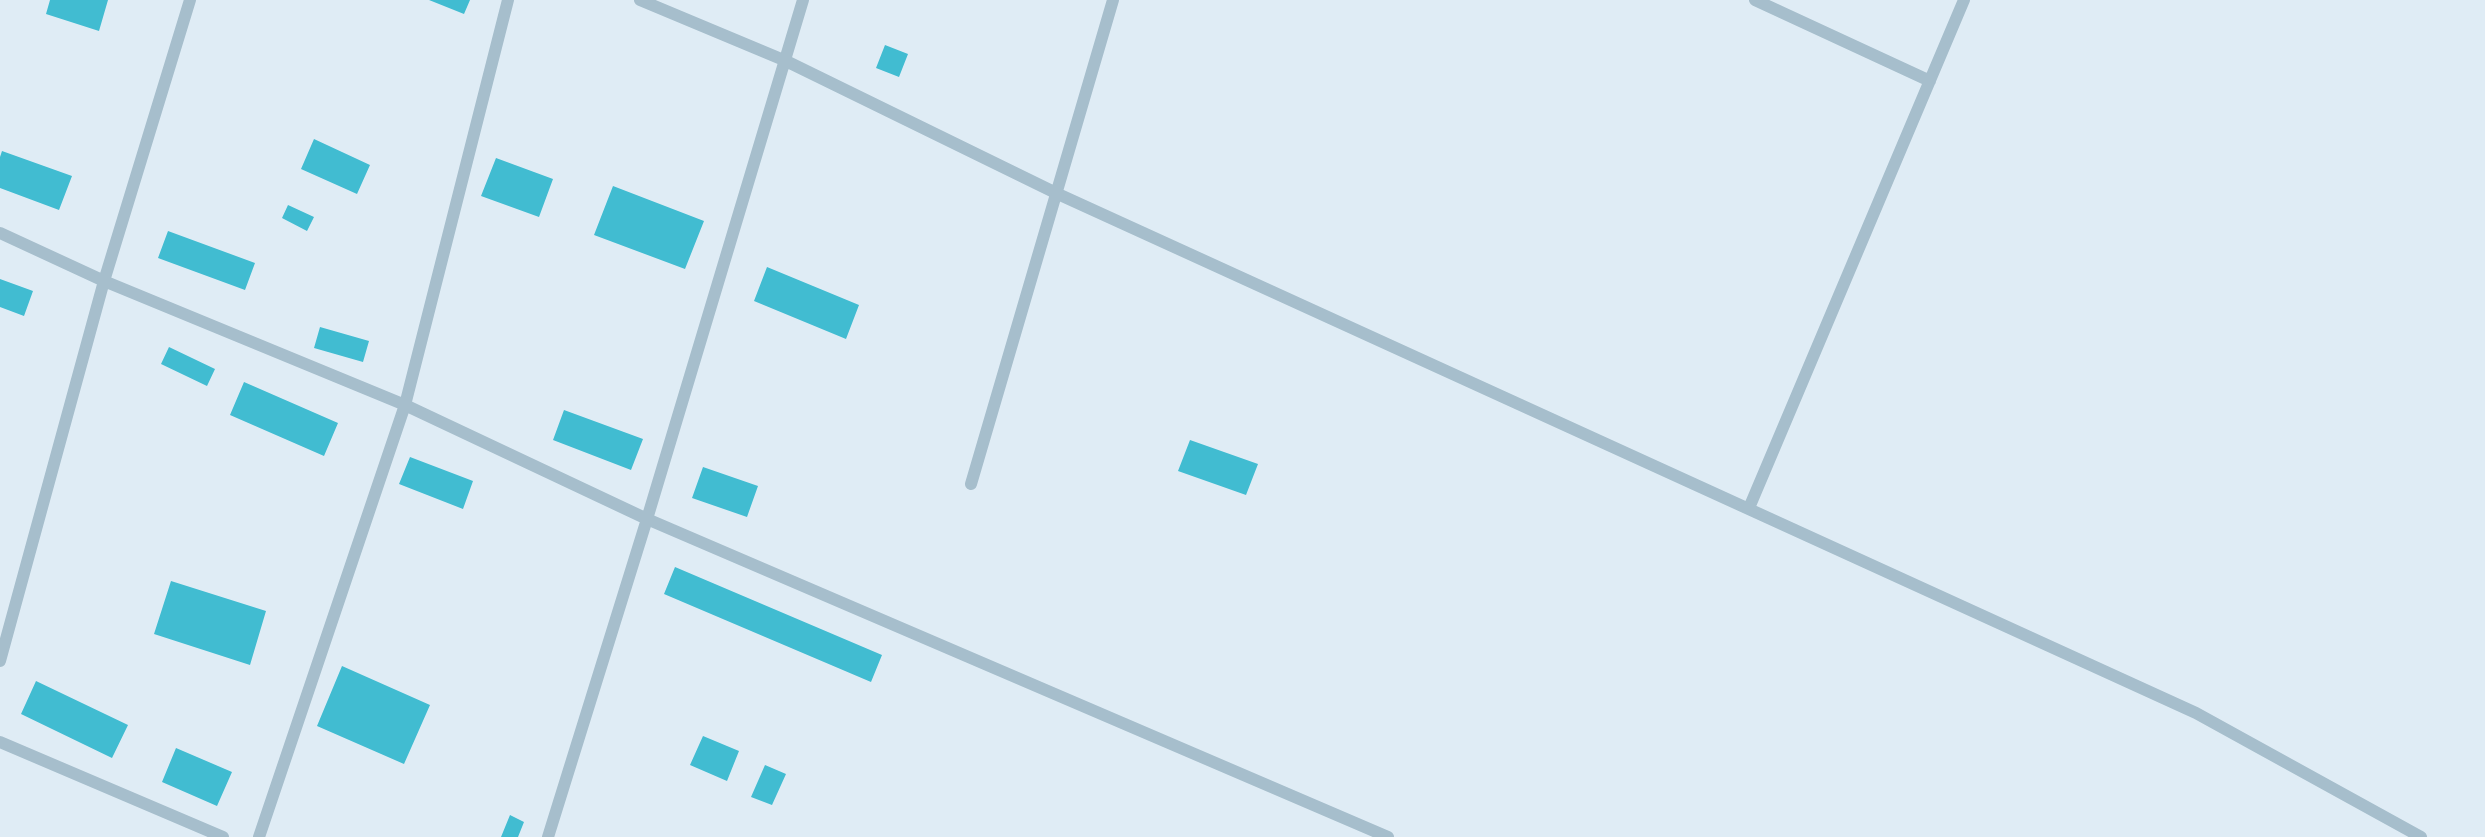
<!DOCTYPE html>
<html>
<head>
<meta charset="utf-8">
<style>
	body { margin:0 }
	canvas { display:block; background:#dfecf5 }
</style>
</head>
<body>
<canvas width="2485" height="837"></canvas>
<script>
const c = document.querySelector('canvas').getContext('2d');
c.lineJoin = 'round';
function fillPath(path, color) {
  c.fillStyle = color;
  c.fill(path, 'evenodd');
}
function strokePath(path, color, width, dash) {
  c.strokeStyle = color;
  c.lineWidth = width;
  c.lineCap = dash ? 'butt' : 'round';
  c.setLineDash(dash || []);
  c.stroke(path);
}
const building = new Path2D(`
	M 50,0 L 108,0 L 99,31 L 46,14 Z
	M 429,0 L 470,0 L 464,14 Z
	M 885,45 L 908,54 L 899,77 L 876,68 Z
	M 314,139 L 370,165 L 357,194 L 301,169 Z
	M 2,151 L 72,176 L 59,210 L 0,188 L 0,157 Z
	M 496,158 L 553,179 L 539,217 L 481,196 Z
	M 613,186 L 704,221 L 685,269 L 594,235 Z
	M 288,205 L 314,217 L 307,231 L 282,218 Z
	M 168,231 L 255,263 L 245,290 L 158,258 Z
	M 767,267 L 859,305 L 846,339 L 754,301 Z
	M 0,279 L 33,291 L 24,316 L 0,307 Z
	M 320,327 L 369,341 L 363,362 L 314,348 Z
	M 169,347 L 215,369 L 207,386 L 161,364 Z
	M 244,382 L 338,423 L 324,456 L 230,415 Z
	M 564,410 L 643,439 L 631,470 L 553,440 Z
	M 1190,440 L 1258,464 L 1246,495 L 1178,471 Z
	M 410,457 L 473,481 L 463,509 L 399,484 Z
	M 703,467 L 758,486 L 747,517 L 692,498 Z
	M 675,567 L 882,655 L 871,682 L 664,594 Z
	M 171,581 L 266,611 L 250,665 L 154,634 Z
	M 342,666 L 430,705 L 404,764 L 317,726 Z
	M 36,681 L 128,725 L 112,758 L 21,714 Z
	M 703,736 L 739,751 L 727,781 L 690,765 Z
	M 176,748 L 232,772 L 217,806 L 162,782 Z
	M 765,765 L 786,774 L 772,805 L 751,797 Z
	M 510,815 L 524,822 L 518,837 L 501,837 Z`);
const street = new Path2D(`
	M 640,0 L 786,61 L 1058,194 L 2196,713 L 2421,837
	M 1755,0 L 1930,81
	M 0,233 L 104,281 L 405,405 L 647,519 L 1388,837
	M 971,484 L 1113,0
	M 1749,508 L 1964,0
	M 0,661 L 104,281 L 190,0
	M 0,742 L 223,837
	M 259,837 L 405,405 L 508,0
	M 548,837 L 647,519 L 803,0`);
fillPath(building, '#41bcd1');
strokePath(street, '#a6becc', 12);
</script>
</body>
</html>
